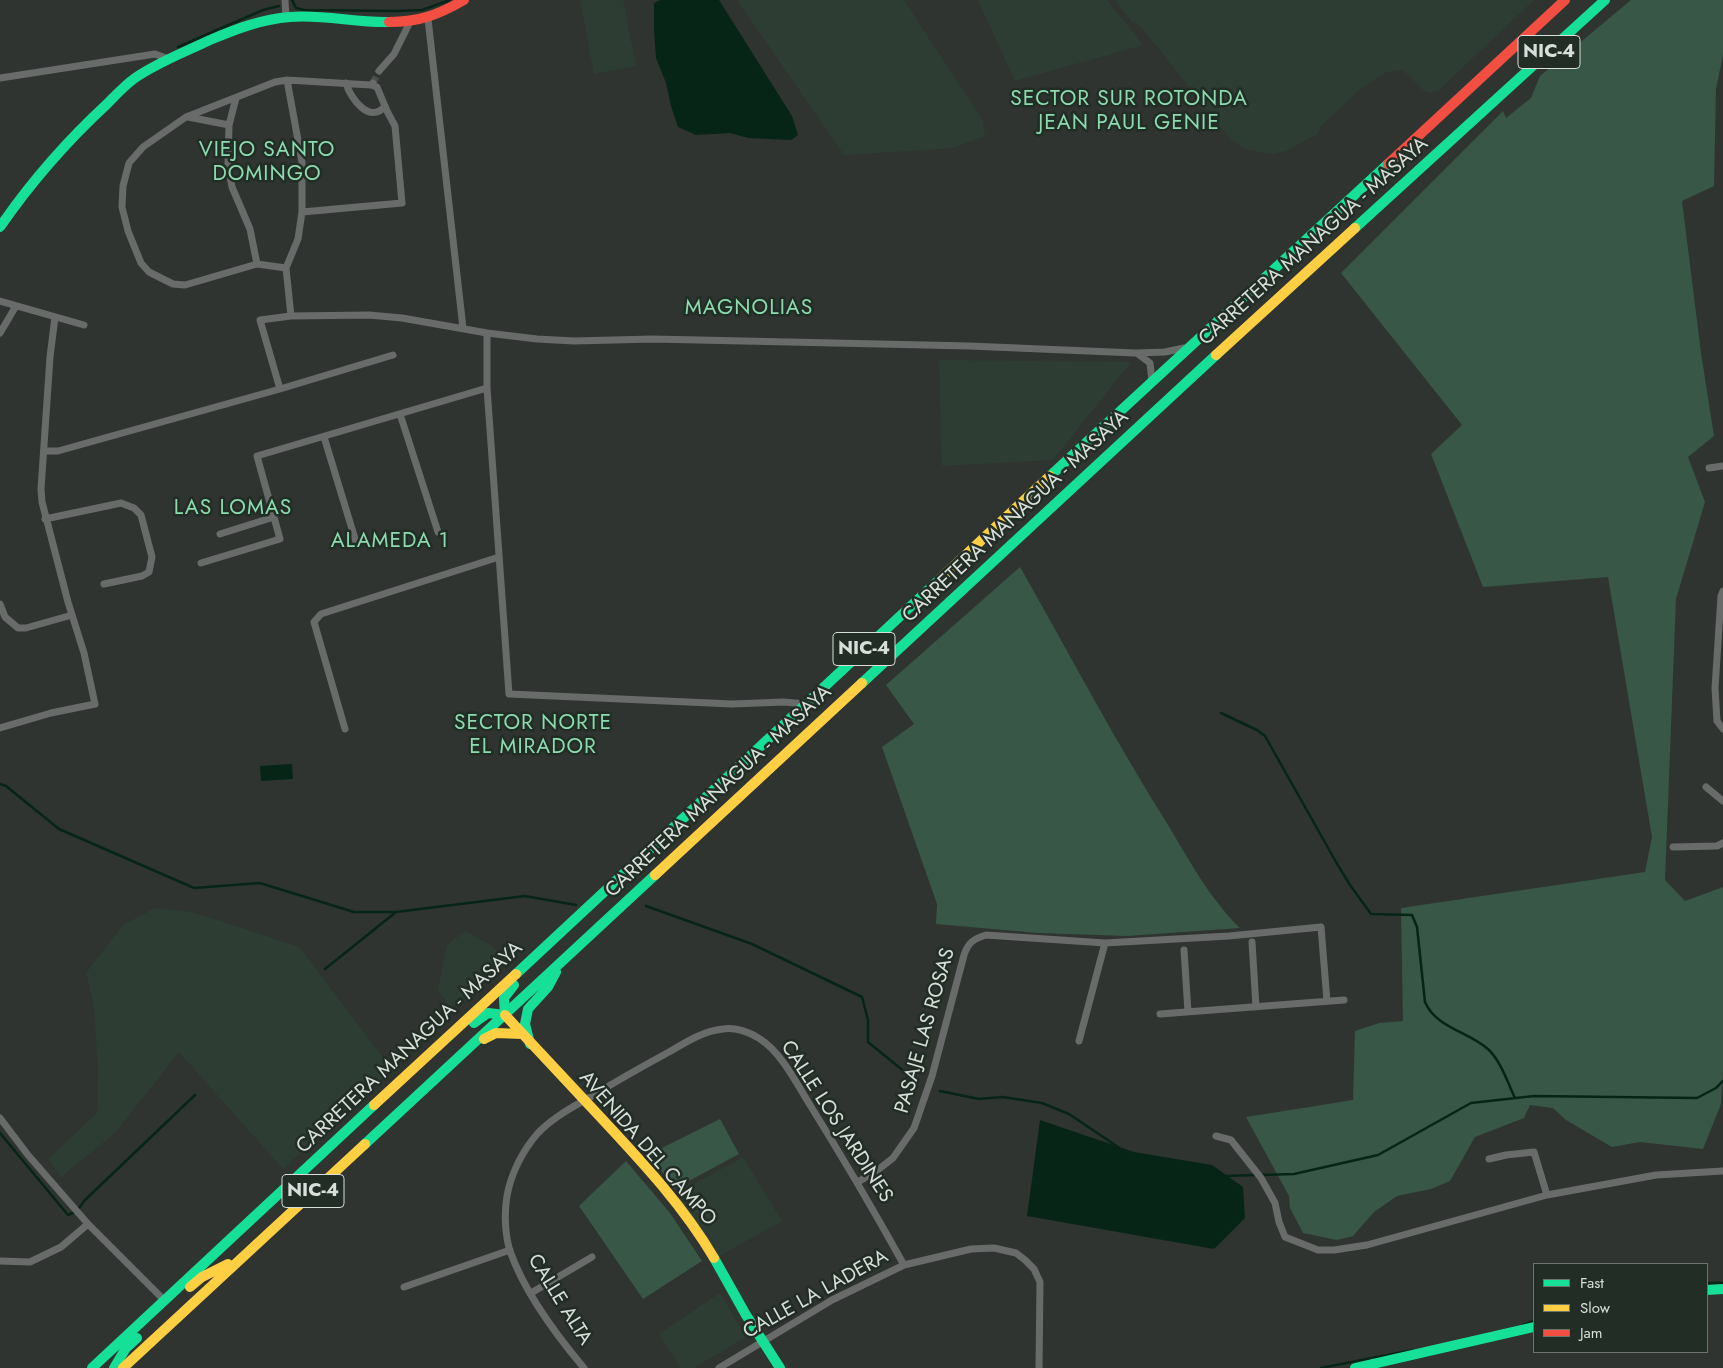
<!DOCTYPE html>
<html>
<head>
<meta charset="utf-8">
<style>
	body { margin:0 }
	#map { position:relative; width:1723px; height:1368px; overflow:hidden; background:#2f3431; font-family:Jost,sans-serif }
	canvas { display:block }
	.legend { position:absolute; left:1533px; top:1263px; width:175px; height:90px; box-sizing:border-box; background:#222d26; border:1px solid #6b746e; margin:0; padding:6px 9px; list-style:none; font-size:15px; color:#d8dfda }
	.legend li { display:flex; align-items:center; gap:10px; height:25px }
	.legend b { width:25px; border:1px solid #6b746e }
</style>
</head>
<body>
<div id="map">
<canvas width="1723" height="1368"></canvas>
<ul class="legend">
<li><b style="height:6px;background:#16e098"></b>Fast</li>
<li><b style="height:6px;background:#ffcf43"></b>Slow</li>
<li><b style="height:6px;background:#f24e42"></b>Jam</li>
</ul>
</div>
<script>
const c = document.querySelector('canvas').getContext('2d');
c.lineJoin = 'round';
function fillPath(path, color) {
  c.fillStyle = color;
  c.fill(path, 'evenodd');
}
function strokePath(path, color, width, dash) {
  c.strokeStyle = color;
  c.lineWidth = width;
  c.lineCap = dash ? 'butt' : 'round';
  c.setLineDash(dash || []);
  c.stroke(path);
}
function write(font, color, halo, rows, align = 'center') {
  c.font = font + ' Jost,sans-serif';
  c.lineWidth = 5;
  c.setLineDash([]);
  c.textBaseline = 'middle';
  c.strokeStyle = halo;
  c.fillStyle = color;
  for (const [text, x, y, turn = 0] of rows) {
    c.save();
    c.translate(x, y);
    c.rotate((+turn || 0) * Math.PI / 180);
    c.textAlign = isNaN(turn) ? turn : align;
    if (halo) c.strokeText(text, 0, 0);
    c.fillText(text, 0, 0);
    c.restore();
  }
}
const built = new Path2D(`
	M 580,0 L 623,0 L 636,66 L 594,74 Z
	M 737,0 L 904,0 L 983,121 L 985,136 L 953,148 L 844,155 Z
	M 978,0 L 1107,0 L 1143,45 L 1015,81 Z
	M 1115,0 L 1534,0 L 1438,91 L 1429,93 L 1424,91 L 1405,72 L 1400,70 L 1388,72 L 1381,75 L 1356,93 L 1321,126 L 1317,134 L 1286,151 L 1272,154 L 1245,149 L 1230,139 L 1167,59 L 1139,25 L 1132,22 Z
	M 939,360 L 1131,362 L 1053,460 L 942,466 Z
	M 155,908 L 192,912 L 299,947 L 392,1069 L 283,1169 L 179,1052 L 115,1133 L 61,1177 L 48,1159 L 97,1113 L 98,1070 L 94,1006 L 86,973 L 123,925 Z
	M 465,931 L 492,946 L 504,958 L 451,1008 L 438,990 L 447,945 Z
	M 743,1157 L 782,1221 L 719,1256 L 676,1194 Z
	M 720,1293 L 746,1337 L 694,1368 L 681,1368 L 659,1334 Z`);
const green = new Path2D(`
	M 1631,0 L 1723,0 L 1723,55 L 1716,89 L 1714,186 L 1682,201 L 1701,353 L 1714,436 L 1688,457 L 1705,502 L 1676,599 L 1665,880 L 1685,901 L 1723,887 L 1723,1071 L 1721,1104 L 1703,1149 L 1640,1142 L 1612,1147 L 1566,1120 L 1553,1108 L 1530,1105 L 1524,1118 L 1475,1137 L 1450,1181 L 1431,1189 L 1397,1196 L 1374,1212 L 1353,1236 L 1337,1240 L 1303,1233 L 1290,1208 L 1289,1196 L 1246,1117 L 1353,1100 L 1355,1031 L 1379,1023 L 1403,1021 L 1401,908 L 1645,872 L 1652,837 L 1608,577 L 1483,587 L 1431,454 L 1462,425 L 1341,273 L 1503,111 L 1506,118 L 1531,98 L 1540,76 Z
	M 1020,567 C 1069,653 1115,741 1168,825 C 1189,860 1210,899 1240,928 L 1127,936 L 1038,933 L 936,924 L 937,904 L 882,747 L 914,724 L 886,685 Z
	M 720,1119 L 739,1154 L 674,1189 L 650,1154 Z
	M 626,1161 L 670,1213 L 702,1261 L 643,1299 L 579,1206 Z`);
const water = new Path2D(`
	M 660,0 L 719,0 L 792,116 L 798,135 L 791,140 L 748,138 L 730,133 L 696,135 L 678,127 L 671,106 L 666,83 L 656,58 L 654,30 L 654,3 Z
	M 292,764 L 293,779 L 261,781 L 260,766 Z
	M 1040,1120 L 1134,1152 L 1212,1165 L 1243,1187 L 1245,1218 L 1214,1249 L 1027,1216 Z`);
const stream = new Path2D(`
	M 292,0 L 296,8 L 304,10 L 396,11 L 422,10 L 450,0
	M 178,47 L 263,10 L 279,6
	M 1221,713 L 1257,730 L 1265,736 L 1336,862 L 1350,885 L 1371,914 L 1412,915 L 1417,927 L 1425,1002 C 1436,1028 1470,1032 1489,1050 C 1501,1062 1508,1083 1515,1098
	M 0,784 L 6,786 L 59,829 L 194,888 L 260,883 L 354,912 L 396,912
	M 646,906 L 752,944 L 862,997 L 868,1020 L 868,1042 L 916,1081
	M 325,969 L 396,912 L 525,896 L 576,905
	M 940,1091 L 979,1099 L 1002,1097 L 1042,1103 L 1069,1114 L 1118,1147
	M 0,1133 L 68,1215 L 77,1211 L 85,1200 L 195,1095
	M 1261,1175 L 1294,1174 L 1378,1155 L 1471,1103 L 1534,1096 L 1697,1098 L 1716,1088 L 1723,1081
	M 1226,1176 L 1255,1175
	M 1707,1283 L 1723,1283
	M 1523,1325 L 1534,1321
	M 1321,1368 L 1413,1350`);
const streetTunnel = new Path2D(`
	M 373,83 L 379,71`);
const street = new Path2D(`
	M 285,0 L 286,17
	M 428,19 L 463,328
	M 379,71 L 394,54 L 410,22
	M 0,78 L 155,54 L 169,59
	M 287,80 L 302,162 L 302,212 L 298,239 L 286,268 L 291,316
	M 346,83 C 350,98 370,125 385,106
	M 236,98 L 229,125 L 228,165 L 232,187 L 250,229 L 257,264
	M 188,117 L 229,125
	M 302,212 L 402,203 L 395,126 L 387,111 L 377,87 L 371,85
	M 286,268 L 257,264 L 185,285 L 173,284 L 149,272 L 141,263 L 128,231 L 122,207 L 123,186 L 129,163 L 143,147 L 186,117 L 275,82 L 287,80 L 371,85 L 373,83
	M 0,301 L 84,325
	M 0,333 L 16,306
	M 1138,354 L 1150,363 L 1152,381
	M 487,388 L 509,694 L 732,704 L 784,702 L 805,704
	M 280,389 L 260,320 L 291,316 L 369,315 L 402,318 L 487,333 L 537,339 L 574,341 L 653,339 L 970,346 L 1135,353 L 1165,352 L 1184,348
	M 400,414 L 438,532
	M 324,437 L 356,542
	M 45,451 L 58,451 L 280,389 L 393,355
	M 1709,468 L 1723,466
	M 45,519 L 121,503 L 134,508 L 141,515 L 152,557 L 149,572 L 142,576 L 104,584
	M 220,534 L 274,517
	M 201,563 L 280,539 L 257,456 L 487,388 L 487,333
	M 1723,591 L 1721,596 L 1715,688 L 1717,721 L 1723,729
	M 0,604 L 5,617 L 18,628 L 26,628 L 72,615
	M 0,728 L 51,713 L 95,704 L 84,653 L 68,602 L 42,502 L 41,489 L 50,357 L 55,317
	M 345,729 L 314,622 L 321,614 L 499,557
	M 1706,787 L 1723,801
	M 1673,847 L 1717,846 L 1723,843
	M 1252,942 L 1256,1007
	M 1184,950 L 1188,1012
	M 1160,1014 L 1344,1000
	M 1079,1041 L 1105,943
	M 0,1118 L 28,1155 L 88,1224 L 165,1301
	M 1216,1136 L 1231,1140 L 1261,1178 L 1275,1203 L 1279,1222 L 1285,1237 L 1318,1250 L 1334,1250 L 1367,1245 L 1547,1195 L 1656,1175 L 1723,1171
	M 1489,1159 L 1506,1155 L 1534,1152 L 1547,1195
	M 858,1182 L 879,1169 L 893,1158 L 914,1128 L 932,1076 L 964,955 C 968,943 973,939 986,935 L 1105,943 L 1229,936 L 1321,927 L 1327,1001
	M 0,1261 L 30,1262 L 61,1247 L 88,1224
	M 404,1287 L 510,1250
	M 531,1293 L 592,1257
	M 584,1368 C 557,1336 524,1291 510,1251 C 505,1235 504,1213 507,1196 C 511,1173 523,1150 538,1133 C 556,1114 581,1103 604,1089 C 625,1076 647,1064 669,1052 C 686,1042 703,1031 723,1029 C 735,1027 750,1032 760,1039 C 781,1052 797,1084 810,1105 C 843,1158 874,1211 904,1265
	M 719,1368 L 832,1300 L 904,1265 L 971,1249 L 994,1248 L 1016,1253 L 1025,1260 L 1034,1269 L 1040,1282 L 1039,1368`);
const fast = new Path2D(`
	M 0,227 C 31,182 67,141 107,104 C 116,95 125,85 135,78 C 158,62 185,52 210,40 C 236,29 262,19 290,17 C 323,14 356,23 389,22
	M 1355,228 L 1605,0
	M 1050,476 L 1388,164
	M 862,683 L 1216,355
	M 516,974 L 940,579
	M 505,1015 L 504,998 L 514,985
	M 474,1023 L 488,1013 L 505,1015
	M 530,1044 L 525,1024 L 528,1009 L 548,987 L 556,972
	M 365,1144 L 655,875
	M 714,1258 L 746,1315 L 780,1368
	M 1707,1290 L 1723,1289
	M 92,1368 L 374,1105
	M 114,1368 L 126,1348 L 137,1338
	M 1355,1368 L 1534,1327`);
const slow = new Path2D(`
	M 1216,355 L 1355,228
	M 940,579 L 1050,476
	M 655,875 L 862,683
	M 505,1015 C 538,1050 571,1086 604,1121 C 644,1164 684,1207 714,1258
	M 484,1039 L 496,1033 L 522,1034
	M 374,1105 L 516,974
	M 190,1287 L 202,1277 L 228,1264
	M 123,1368 L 365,1144`);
const jam = new Path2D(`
	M 389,22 C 419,22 438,15 464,0
	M 1388,164 L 1565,0`);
const shields = [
	[1549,52,62],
	[864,649,62],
	[313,1191,62]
];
const shieldNames = [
	["NIC-4",1549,52],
	["NIC-4",864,649],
	["NIC-4",313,1191]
];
const streetNames = [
	["CARRETERA MANAGUA - MASAYA",1314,242,-42],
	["CARRETERA MANAGUA - MASAYA",1016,517,-43],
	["CARRETERA MANAGUA - MASAYA",719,792,-43],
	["PASAJE LAS ROSAS",926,1031,-74],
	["CARRETERA MANAGUA - MASAYA",410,1048,-43],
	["CALLE LOS JARDINES",836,1122,57],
	["AVENIDA DEL CAMPO",647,1149,49],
	["CALLE LA LADERA",816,1295,-29],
	["CALLE ALTA",559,1300,58]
];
const neighbourhoodNames = [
	["SECTOR SUR ROTONDA",1129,100],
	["JEAN PAUL GENIE",1129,124],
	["VIEJO SANTO",267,151],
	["DOMINGO",267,175],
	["MAGNOLIAS",749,309],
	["LAS LOMAS",233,509],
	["ALAMEDA 1",390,542],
	["SECTOR NORTE",533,724],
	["EL MIRADOR",533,748]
];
fillPath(built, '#2d3d34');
fillPath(green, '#385746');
fillPath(water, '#072517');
strokePath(stream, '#072517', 2.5);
strokePath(streetTunnel, '#484e4a', 7, [7, 3.5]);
strokePath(street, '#696b6a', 7);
strokePath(fast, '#16e098', 10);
strokePath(slow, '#ffcf43', 10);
strokePath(jam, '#f24e42', 10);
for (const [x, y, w] of shields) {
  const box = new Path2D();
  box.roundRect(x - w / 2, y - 16.5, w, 33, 4);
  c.fillStyle = '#222d26';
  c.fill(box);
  strokePath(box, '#d8dfda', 1);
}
write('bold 19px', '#d8dfda', null, shieldNames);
write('20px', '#d8dfda', '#222d26', streetNames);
c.letterSpacing = '1px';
write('21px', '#8cdbaf', '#222d26', neighbourhoodNames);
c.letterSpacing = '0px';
</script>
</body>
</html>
